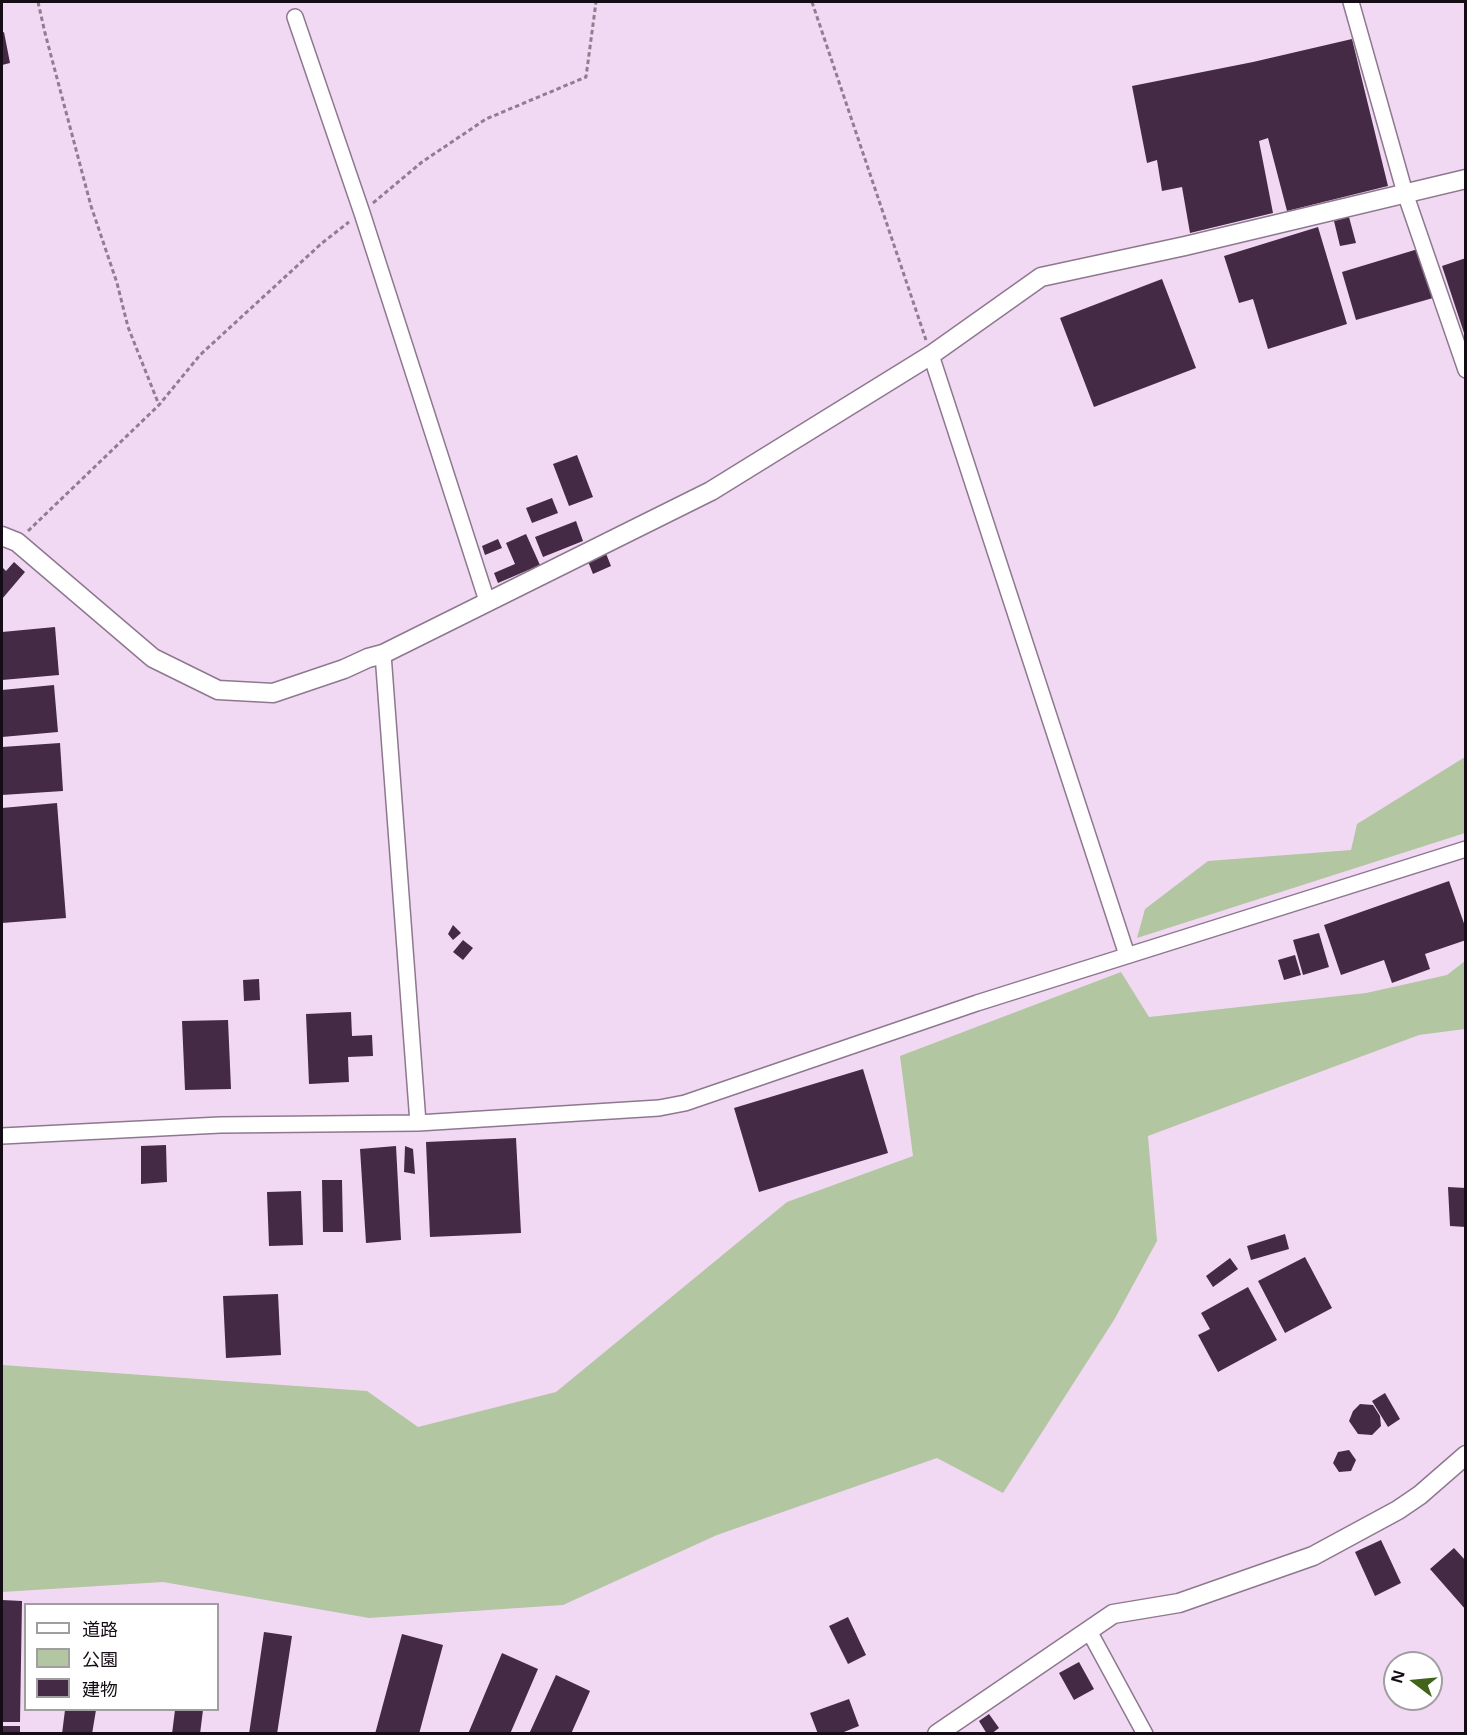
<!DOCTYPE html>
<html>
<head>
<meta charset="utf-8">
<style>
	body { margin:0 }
	#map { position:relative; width:1467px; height:1735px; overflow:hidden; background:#f2d9f3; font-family:"Open Sans","Noto Sans JP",sans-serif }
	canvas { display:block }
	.frame { position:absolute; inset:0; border:3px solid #150d15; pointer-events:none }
	.legend { position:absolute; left:24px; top:1603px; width:195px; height:108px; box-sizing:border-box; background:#fff; border:2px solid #a19ea1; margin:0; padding:8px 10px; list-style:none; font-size:18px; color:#150d15 }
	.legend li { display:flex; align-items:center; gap:12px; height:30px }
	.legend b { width:30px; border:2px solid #a19ea1 }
	.north { position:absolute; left:1383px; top:1651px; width:60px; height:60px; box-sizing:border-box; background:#fff; border:2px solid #a19ea1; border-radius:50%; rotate:286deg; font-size:16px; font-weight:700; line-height:24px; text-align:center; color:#150d15 }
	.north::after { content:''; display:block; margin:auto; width:21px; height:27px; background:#42641a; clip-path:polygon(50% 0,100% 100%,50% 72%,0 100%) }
</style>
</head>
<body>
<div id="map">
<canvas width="1467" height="1735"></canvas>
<div class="frame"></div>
<ul class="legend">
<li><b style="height:8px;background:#fff"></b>道路</li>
<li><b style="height:16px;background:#b2c6a1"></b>公園</li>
<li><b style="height:16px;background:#442a45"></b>建物</li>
</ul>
<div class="north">N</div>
</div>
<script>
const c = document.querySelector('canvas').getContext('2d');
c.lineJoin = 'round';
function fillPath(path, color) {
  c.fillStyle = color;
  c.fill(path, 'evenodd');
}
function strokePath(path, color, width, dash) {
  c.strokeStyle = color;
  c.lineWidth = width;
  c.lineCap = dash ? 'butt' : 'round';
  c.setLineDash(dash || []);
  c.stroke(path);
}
const green = new Path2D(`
	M 1465,757 L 1465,833 L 1137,938 L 1145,909 L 1208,861 L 1351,850 L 1357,824 Z
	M 1465,961 L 1465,1029 L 1419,1035 L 1148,1136 L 1157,1241 L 1114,1320 L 1003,1493 L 937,1458 L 717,1535 L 563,1605 L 369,1618 L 163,1582 L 2,1592 L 2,1365 L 367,1391 L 418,1427 L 556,1392 L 787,1202 L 913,1156 L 900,1056 L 1121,972 L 1149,1017 L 1366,993 L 1447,975 Z`);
const building = new Path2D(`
	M 4,32 L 10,63 L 2,65 L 2,33 Z
	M 1352,39 L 1388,186 L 1287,211 L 1268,138 L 1259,141 L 1273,213 L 1190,233 L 1182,187 L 1162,191 L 1157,160 L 1147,163 L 1132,86 L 1253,62 Z
	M 1349,217 L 1356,243 L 1340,246 L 1334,221 Z
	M 1318,227 L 1347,324 L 1268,349 L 1253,299 L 1239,303 L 1224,256 Z
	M 1418,249 L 1433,298 L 1356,320 L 1342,272 Z
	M 1466,258 L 1466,336 L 1465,336 L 1442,266 Z
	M 1162,279 L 1196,368 L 1094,407 L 1060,318 Z
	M 577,455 L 593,497 L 569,506 L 553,464 Z
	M 552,498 L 558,513 L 532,523 L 526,508 Z
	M 576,521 L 583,541 L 543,557 L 535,537 Z
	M 526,534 L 540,565 L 498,583 L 494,573 L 515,564 L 506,543 Z
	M 498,539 L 502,548 L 485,555 L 482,546 Z
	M 605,551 L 611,566 L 593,574 L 587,559 Z
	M 14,562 L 25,572 L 2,599 L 2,567 L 6,571 Z
	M 55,627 L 59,675 L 2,680 L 2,632 Z
	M 54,685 L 58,732 L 2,737 L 2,690 Z
	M 60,743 L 63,791 L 2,795 L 2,747 Z
	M 57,803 L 66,918 L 2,923 L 2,808 Z
	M 1449,881 L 1466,929 L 1466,940 L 1425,954 L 1430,969 L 1392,983 L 1384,960 L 1341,975 L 1324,925 Z
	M 453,925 L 461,933 L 453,940 L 448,934 Z
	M 1319,933 L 1329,967 L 1303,975 L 1293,940 Z
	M 463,940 L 473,948 L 463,960 L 453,952 Z
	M 1295,955 L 1301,975 L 1284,980 L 1278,960 Z
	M 259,979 L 260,1000 L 244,1001 L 243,980 Z
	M 351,1012 L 352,1036 L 372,1035 L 373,1056 L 348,1057 L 349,1082 L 309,1084 L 306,1014 Z
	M 228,1020 L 231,1089 L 185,1090 L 182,1021 Z
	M 863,1069 L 888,1153 L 759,1192 L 734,1108 Z
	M 516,1138 L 521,1233 L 430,1237 L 426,1142 Z
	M 166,1145 L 167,1182 L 141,1184 L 141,1146 Z
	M 396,1146 L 401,1240 L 366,1243 L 360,1149 Z
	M 405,1146 L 413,1149 L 415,1174 L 404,1172 Z
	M 322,1180 L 342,1180 L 343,1232 L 323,1232 Z
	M 1448,1187 L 1466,1188 L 1466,1227 L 1450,1226 Z
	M 301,1191 L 303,1245 L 269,1246 L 267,1192 Z
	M 1285,1234 L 1289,1249 L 1251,1260 L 1247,1246 Z
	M 1305,1257 L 1332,1308 L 1285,1333 L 1258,1281 Z
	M 1230,1258 L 1238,1269 L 1213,1287 L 1206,1276 Z
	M 1248,1287 L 1277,1340 L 1218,1372 L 1198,1335 L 1210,1329 L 1201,1313 Z
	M 278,1294 L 281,1355 L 226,1358 L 223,1296 Z
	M 1385,1393 L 1400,1419 L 1388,1427 L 1372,1401 Z
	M 1360,1404 L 1373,1405 L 1380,1416 L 1381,1426 L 1372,1435 L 1358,1434 L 1349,1421 L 1353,1411 Z
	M 1349,1450 L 1356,1460 L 1351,1471 L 1339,1472 L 1333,1463 L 1338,1452 Z
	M 1381,1540 L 1401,1583 L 1375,1596 L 1355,1552 Z
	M 1454,1548 L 1466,1561 L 1466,1610 L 1430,1569 Z
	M 2,1600 L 22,1601 L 20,1722 L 2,1722 Z
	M 848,1617 L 866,1655 L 848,1664 L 829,1626 Z
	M 264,1632 L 292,1636 L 277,1734 L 249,1734 Z
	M 402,1634 L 443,1645 L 419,1734 L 375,1734 Z
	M 502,1653 L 538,1669 L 510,1734 L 468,1734 Z
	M 1079,1662 L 1094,1689 L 1074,1700 L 1059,1673 Z
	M 556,1675 L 590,1691 L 571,1734 L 529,1734 Z
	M 849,1699 L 859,1726 L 839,1734 L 818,1734 L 810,1713 Z
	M 65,1710 L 96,1710 L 92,1734 L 62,1734 Z
	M 175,1710 L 203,1710 L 200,1734 L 172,1734 Z
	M 989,1714 L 999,1728 L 991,1734 L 987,1734 L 979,1721 Z
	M 2,1726 L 20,1726 L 20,1734 L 2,1734 Z`);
const path = new Path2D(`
	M 38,2 L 45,33 L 91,206 L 117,283 L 128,327 L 159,405
	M 812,2 L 926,340
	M 373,203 L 422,162 L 486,119 L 586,77 L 596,2
	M 28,531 L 159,405 L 200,355 L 322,243 L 349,222`);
const minor = new Path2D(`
	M 1351,2 L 1405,193 L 1466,370
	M 295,17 L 362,213 L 487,601
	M 931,355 L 1127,955
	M 383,654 L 418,1123
	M 2,1136 L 220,1125 L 418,1123 L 659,1108 L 685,1103 L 977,1003 L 1466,849
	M 1089,1631 L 1145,1734`);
const tertiary = new Path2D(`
	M 2,536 L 17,542 L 153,658 L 218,690 L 273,693 L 344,669 L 368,658 L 383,654 L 711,491 L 931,355 L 1041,277 L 1185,246 L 1466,179
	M 937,1734 L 1113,1614 L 1179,1603 L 1313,1556 L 1398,1510 L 1420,1495 L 1466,1455`);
fillPath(green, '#b2c6a1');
fillPath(building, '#442a45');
strokePath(minor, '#8e788f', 18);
strokePath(tertiary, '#8e788f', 21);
strokePath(path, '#907e90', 3, [4.5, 3]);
strokePath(minor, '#fff', 15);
strokePath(tertiary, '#fff', 18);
</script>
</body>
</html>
